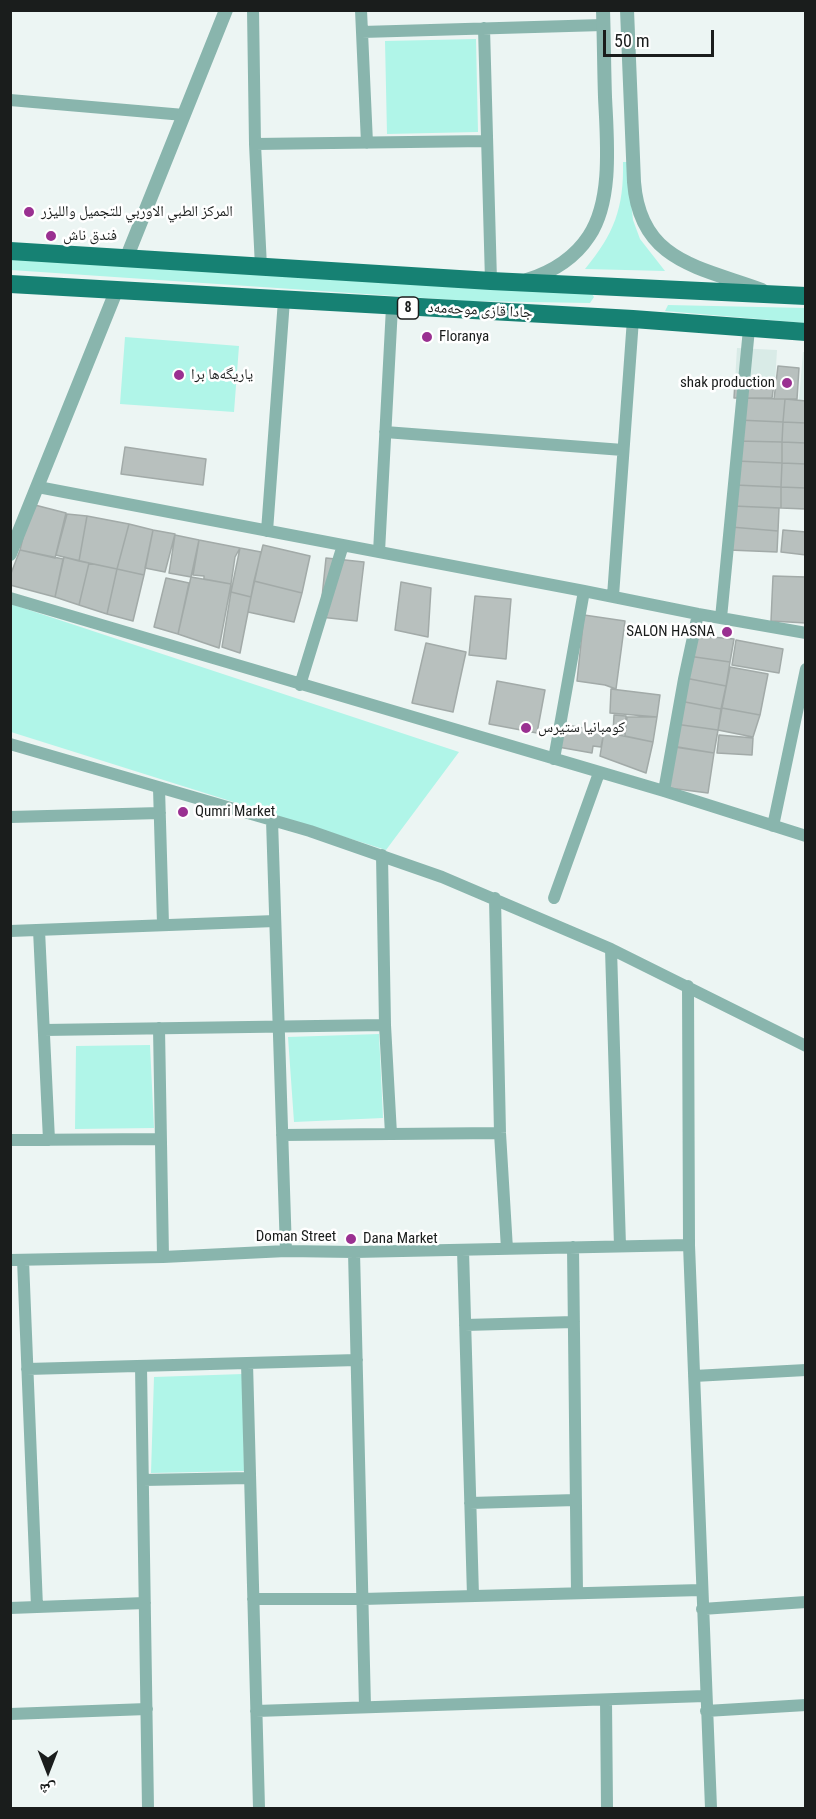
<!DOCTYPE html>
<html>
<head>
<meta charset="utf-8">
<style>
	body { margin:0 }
	#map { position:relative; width:816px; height:1819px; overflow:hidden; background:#ecf5f3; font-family:"Roboto Condensed","Noto Naskh Arabic",sans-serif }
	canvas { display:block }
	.frame { position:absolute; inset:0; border:12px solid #1a1d1c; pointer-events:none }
	.north { position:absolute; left:18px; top:1741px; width:60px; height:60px; -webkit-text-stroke:4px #fff; paint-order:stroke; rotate:180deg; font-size:16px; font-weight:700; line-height:24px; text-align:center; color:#1a1d1c }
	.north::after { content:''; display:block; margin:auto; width:21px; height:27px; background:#1a1d1c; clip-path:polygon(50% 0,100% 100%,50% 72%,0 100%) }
	.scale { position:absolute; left:603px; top:30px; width:111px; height:27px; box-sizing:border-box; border:3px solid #1a1d1c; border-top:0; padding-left:8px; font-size:18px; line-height:21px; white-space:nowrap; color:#1a1d1c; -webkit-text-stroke:4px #fff; paint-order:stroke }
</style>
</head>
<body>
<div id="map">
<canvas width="816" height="1819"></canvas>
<div class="frame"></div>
<div class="north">ش</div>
<div class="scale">50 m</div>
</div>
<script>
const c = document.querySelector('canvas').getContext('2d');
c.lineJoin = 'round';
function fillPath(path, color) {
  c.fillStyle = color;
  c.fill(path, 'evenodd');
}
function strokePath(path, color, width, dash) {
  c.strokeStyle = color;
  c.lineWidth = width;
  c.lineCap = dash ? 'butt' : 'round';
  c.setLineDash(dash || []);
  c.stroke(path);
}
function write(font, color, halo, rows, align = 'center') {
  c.font = font + ' "Roboto Condensed","Noto Naskh Arabic",sans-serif';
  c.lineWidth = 5;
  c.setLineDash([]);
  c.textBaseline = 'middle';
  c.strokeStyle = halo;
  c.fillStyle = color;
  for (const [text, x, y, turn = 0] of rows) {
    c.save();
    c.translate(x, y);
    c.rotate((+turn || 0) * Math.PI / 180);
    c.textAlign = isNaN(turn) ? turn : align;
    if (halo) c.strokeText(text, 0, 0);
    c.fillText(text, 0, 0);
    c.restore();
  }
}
const built = new Path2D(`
	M 737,348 L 777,350 L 775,383 L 735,381 Z
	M 803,352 L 805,352 L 805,400 L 799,400 Z`);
const green = new Path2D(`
	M 476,39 L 478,132 L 387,134 L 385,41 Z
	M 623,162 L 627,162 L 633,220 L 640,239 L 665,271 L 585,269 C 614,234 624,208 623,162 Z
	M 10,257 L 592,294 L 594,297 L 590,303 L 469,301 L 11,270 Z
	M 668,305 L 805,308 L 805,323 L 665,311 Z
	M 125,337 L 239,346 L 234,412 L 120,404 Z
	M 11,604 L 459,752 L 386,850 L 11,732 Z
	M 379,1034 L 383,1118 L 294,1122 L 288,1037 Z
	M 150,1045 L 154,1128 L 75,1129 L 76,1046 Z
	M 243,1374 L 244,1471 L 151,1473 L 154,1377 Z`);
const building = new Path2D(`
	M 778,366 L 799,368 L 797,399 L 774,399 Z
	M 735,381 L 774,384 L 772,398 L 734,398 Z
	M 739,398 L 785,399 L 783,422 L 738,420 Z
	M 785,399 L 806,401 L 806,423 L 783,422 Z
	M 738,420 L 783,422 L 782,442 L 737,441 Z
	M 783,422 L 806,423 L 806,443 L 782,442 Z
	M 737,441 L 782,442 L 782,463 L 736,461 Z
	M 782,442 L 806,443 L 806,464 L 782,463 Z
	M 125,447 L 206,459 L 203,485 L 121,474 Z
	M 736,461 L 782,463 L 781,487 L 735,485 Z
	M 782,463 L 806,464 L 806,488 L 781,487 Z
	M 735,485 L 781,487 L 781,508 L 733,506 Z
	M 781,487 L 806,488 L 806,509 L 781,508 Z
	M 31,504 L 66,513 L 55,558 L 20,550 Z
	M 733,506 L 779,508 L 778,531 L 731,527 Z
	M 67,514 L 87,516 L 79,561 L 56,555 Z
	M 87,516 L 129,524 L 117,569 L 79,561 Z
	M 129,524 L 153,530 L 144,575 L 117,569 Z
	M 731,527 L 778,531 L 777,552 L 729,550 Z
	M 153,530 L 175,534 L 165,572 L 145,568 Z
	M 783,530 L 806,532 L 806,555 L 781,552 Z
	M 175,535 L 199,540 L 191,577 L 169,573 Z
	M 199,540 L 240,548 L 235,557 L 231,584 L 204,579 L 204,576 L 193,575 Z
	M 263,545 L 310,556 L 302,593 L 254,581 Z
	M 240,548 L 261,552 L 251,597 L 231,592 Z
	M 20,550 L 63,559 L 55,597 L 10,585 L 10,576 Z
	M 64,557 L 89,563 L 79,605 L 55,597 Z
	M 326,558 L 364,562 L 357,621 L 320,617 Z
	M 89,563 L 117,569 L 107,614 L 79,605 Z
	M 117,569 L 144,575 L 133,621 L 107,614 Z
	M 773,576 L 806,577 L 806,623 L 771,621 Z
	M 191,577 L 231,584 L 219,648 L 178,634 Z
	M 166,578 L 189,583 L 178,634 L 154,627 Z
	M 254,581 L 302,593 L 294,622 L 248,612 Z
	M 401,582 L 431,588 L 428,637 L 395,630 Z
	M 231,592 L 251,597 L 240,653 L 222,647 Z
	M 475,596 L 511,599 L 506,659 L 469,655 Z
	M 584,615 L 625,621 L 616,689 L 605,685 L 577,681 Z
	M 690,635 L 734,639 L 730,662 L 688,656 Z
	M 736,640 L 783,649 L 779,673 L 732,665 Z
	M 426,643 L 466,652 L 453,712 L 412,703 Z
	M 688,656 L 730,662 L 726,686 L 685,678 Z
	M 730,667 L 768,674 L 760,715 L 722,708 Z
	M 685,678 L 726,686 L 721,709 L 680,701 Z
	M 497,681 L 545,690 L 537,733 L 489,724 Z
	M 611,689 L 660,695 L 657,717 L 610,713 Z
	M 680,701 L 721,709 L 718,730 L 675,724 Z
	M 722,708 L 760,715 L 753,737 L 718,730 Z
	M 614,715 L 626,716 L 625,734 L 613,733 Z
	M 627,717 L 657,717 L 653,742 L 625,736 Z
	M 562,724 L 604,732 L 601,747 L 593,746 L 592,753 L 558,747 Z
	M 675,724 L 718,730 L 714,753 L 672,746 Z
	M 604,732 L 653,742 L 646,773 L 600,756 Z
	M 719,735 L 753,738 L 752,755 L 717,753 Z
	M 668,746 L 714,753 L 708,793 L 662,787 Z`);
const minor = new Path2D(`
	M 253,10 L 255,144 L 261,267
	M 361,10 L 367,143
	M 484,28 L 491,281
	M 362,32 L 603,25
	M 10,100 L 184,115
	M 255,144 L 487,141
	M 385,432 L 623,450
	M 38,487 L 584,591 L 698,614 L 806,633
	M 267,531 L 284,300
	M 379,552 L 392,307
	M 613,596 L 633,319
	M 10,598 L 664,791 L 806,836
	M 721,618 L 749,329
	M 300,685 L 343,545
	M 10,744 L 310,831 L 442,877 L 611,949 L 806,1046
	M 554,759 L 584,591
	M 159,788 L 163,924
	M 664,791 L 684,679 L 698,614
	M 10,817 L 160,813
	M 272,820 L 286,1251
	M 773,826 L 806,669
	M 382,855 L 385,1025 L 391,1134
	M 495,898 L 500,1133 L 507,1249
	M 554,898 L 599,773
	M 39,930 L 49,1140
	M 10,931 L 275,921
	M 611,949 L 620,1246
	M 688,986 L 689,1245 L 711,1808
	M 159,1028 L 163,1257
	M 44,1030 L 385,1025
	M 282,1135 L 500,1133
	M 10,1140 L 161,1139
	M 573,1247 L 577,1593
	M 463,1250 L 473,1596
	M 354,1252 L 365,1707
	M 10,1260 L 163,1257 L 286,1251 L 354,1252 L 689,1245
	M 23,1260 L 37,1607
	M 465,1325 L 574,1322
	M 247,1363 L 259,1808
	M 141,1366 L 148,1808
	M 27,1369 L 357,1360
	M 694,1376 L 806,1370
	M 143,1480 L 250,1478
	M 470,1503 L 576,1500
	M 253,1599 L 362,1599 L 701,1590
	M 10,1608 L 145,1603
	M 702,1609 L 806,1602
	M 606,1700 L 607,1808
	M 256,1711 L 705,1696
	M 706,1711 L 806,1705
	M 10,1714 L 147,1709`);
const tertiary = new Path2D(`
	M 627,10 L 634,182 C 640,262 700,267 762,290
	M 126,259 L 226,10
	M 527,280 C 552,272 574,259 589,236 C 613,200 607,140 605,97 C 604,68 604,39 603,10
	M 10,554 L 117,289`);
const primary = new Path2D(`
	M 10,251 L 491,281 L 806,296
	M 10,284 L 633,319 L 806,332`);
const markers = [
	[29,212,6,"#9a3091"],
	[51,236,6,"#9a3091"],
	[427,337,6,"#9a3091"],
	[179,375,6,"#9a3091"],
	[787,383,6,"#9a3091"],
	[727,632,6,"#9a3091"],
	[526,728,6,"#9a3091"],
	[183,812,6,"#9a3091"],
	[351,1239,6,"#9a3091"]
];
const shields = [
	[408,308,21]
];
const shieldNames = [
	["8",408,308]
];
const poiNames = [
	["المركز الطبي الاوربي للتجميل والليزر",41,212],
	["فندق ناش",63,236],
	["Floranya",439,337],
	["یاریگەها برا",191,375],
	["shak production",775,383,"right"],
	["SALON HASNA",715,632,"right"],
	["كومبانيا ستيرس",538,728],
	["Qumri Market",195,812],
	["Dana Market",363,1239]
];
const streetNames = [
	["جادا قازی موحەمەد",480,311,3],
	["Doman Street",296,1237]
];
fillPath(built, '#d9ebe7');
fillPath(green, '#b0f5e8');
fillPath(building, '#b8c0be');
strokePath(building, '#a2aaa8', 1.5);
strokePath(minor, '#89b5ad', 12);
strokePath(tertiary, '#89b5ad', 14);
strokePath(primary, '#168173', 18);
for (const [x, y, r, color] of markers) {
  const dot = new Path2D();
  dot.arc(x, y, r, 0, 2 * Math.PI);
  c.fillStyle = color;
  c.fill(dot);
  strokePath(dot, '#fff', 2);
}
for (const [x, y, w] of shields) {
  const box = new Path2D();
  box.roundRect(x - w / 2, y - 11, w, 22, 4.5);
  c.fillStyle = '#fff';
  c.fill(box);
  strokePath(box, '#1a1d1c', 1.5);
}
write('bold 14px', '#1a1d1c', null, shieldNames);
write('15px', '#1a1d1c', '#fff', poiNames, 'left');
write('15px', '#1a1d1c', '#fff', streetNames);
</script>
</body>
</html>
